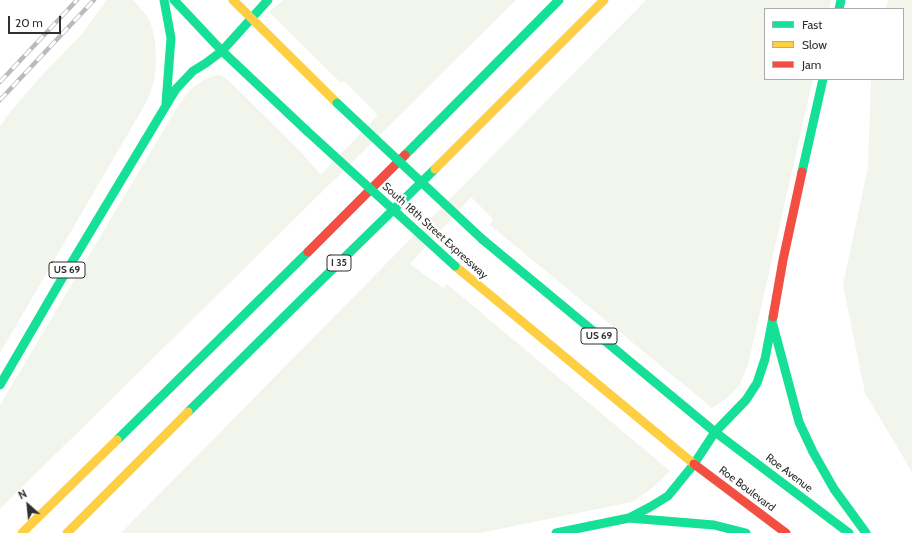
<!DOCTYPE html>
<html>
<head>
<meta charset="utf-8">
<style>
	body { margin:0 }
	#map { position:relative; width:912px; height:533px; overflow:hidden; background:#fff; font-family:Cabin,sans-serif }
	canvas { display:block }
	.legend { position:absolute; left:764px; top:8px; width:140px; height:72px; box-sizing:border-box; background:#fff; border:1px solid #acacac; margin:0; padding:5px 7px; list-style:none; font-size:12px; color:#2f2f2f }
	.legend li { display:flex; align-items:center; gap:8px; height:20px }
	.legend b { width:20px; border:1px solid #acacac }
	.north { position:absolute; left:8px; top:485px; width:40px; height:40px; -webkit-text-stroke:3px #fff; paint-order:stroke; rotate:333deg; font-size:11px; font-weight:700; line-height:16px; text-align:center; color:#2f2f2f }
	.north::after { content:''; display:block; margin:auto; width:14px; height:18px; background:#2f2f2f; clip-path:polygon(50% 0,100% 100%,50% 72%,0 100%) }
	.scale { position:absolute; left:8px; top:16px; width:53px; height:18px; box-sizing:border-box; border:2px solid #2f2f2f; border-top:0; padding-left:5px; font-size:12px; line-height:14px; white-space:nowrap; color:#2f2f2f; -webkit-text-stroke:3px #fff; paint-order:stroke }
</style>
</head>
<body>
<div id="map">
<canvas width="912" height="533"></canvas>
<ul class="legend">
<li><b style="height:5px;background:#16e098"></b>Fast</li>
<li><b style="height:5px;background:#ffcf43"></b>Slow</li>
<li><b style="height:5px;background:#f24e42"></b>Jam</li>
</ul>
<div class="north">N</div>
<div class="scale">20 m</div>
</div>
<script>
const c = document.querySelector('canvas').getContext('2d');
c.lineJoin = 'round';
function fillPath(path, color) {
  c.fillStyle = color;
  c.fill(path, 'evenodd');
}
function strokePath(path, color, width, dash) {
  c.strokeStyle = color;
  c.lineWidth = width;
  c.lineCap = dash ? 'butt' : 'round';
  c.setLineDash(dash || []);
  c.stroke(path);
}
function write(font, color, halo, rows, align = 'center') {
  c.font = font + ' Cabin,sans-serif';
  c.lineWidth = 4;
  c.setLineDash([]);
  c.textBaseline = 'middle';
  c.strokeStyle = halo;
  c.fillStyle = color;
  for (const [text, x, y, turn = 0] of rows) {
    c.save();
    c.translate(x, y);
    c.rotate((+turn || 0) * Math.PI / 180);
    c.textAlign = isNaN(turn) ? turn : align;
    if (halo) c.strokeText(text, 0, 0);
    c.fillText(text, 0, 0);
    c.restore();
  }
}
const green = new Path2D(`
	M 107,0 L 133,0 C 139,7 146,13 150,22 C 157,38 157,63 154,80 C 153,87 149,94 147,101 L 0,353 L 0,126 L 10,112 L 43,74 L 82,34 Z
	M 283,0 L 516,0 L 398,117 L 0,509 L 0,405 L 178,106 L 191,89 L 202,81 L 213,76 L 220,75 L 226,78 L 299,150 L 321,175 L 378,115 L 344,81 L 341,83 L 269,12 Z
	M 646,0 L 831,0 L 829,9 L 765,9 L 765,79 L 813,79 L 748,365 L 739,386 L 728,397 L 712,408 L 490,225 L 493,219 L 471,197 L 410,264 L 443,288 L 447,284 L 670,471 L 651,489 L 632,502 L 480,533 L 121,533 Z
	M 888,0 L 912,0 L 912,472 L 865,393 L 843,285 L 868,167 L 871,79 L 903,79 L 903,9 L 886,9 Z`);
const fast = new Path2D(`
	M 164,0 L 171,38 L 166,103
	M 174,0 L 222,51 L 307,131
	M 839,9 L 841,0
	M 405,155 L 559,0
	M 802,172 L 823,79
	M 482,239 L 715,432
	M 773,325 L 799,422 L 813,452 L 834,489 L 866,533
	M 0,385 L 57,287 L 176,89 L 193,71 L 206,63 L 222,51 L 268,0
	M 188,412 L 303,298 L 435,169
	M 715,432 L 849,533
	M 117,440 L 308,252
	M 629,518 L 650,507 L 668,496 L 694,464 L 715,432 L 746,400 L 757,383 L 765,359 L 773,317
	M 556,533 L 629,518 L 714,525 L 746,533`);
const slow = new Path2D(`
	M 233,0 L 337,103
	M 435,169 L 604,0
	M 455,266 L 694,464
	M 22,533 L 117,440
	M 67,533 L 188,412`);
const jam = new Path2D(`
	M 308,252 L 405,155
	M 773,317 L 783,260 L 802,172
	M 694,464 L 786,533`);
const rail = new Path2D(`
	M 0,82 L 77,0
	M 0,100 L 94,0`);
const fastBridge = new Path2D(`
	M 337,103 L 482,239
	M 307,131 L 455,266`);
const shields = [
	[339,263,24],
	[67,270,36],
	[599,336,36]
];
const shieldNames = [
	["I 35",339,263],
	["US 69",67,270],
	["US 69",599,336]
];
const streetNames = [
	["South 18th Street Expressway",435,231,42],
	["Roe Avenue",789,473,37],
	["Roe Boulevard",747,489,37]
];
fillPath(green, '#f1f5ec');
strokePath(fast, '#16e098', 9);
strokePath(slow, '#ffcf43', 9);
strokePath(jam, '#f24e42', 9);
strokePath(rail, '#bbb', 4.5);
strokePath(rail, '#fff', 3, [9]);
strokePath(fastBridge, '#16e098', 9);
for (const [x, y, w] of shields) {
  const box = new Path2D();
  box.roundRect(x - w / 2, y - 8, w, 16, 3);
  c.fillStyle = '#fff';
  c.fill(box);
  strokePath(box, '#2f2f2f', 1);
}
write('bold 10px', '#2f2f2f', null, shieldNames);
write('11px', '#2f2f2f', '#fff', streetNames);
</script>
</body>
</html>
